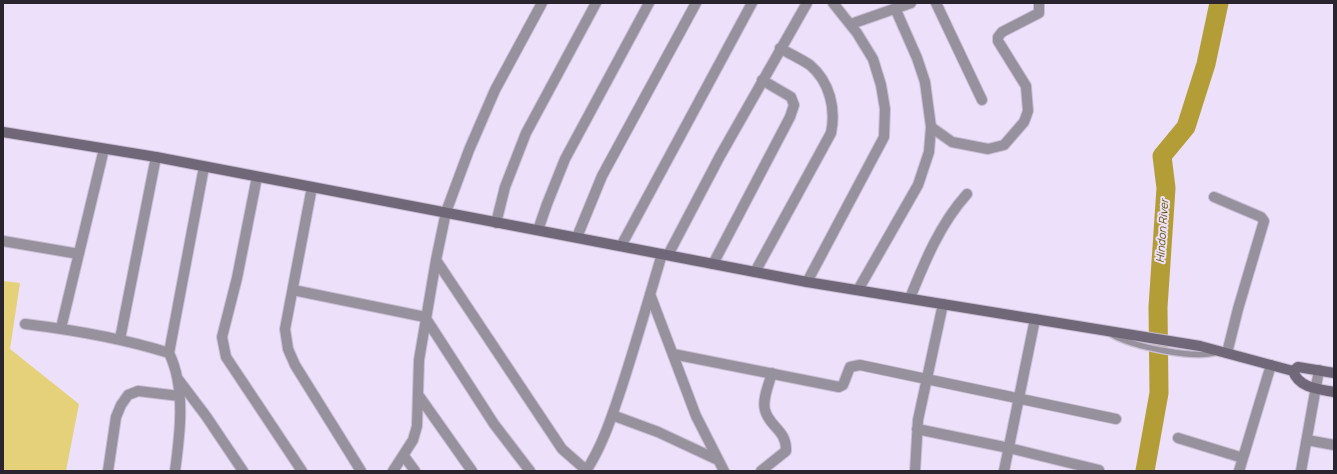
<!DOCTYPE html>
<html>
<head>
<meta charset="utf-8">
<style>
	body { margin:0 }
	#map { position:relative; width:1337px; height:474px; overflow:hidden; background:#ede0fb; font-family:Manrope,sans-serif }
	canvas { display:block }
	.frame { position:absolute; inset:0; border:4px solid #29242e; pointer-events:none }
</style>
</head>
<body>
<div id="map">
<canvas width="1337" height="474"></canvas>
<div class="frame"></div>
</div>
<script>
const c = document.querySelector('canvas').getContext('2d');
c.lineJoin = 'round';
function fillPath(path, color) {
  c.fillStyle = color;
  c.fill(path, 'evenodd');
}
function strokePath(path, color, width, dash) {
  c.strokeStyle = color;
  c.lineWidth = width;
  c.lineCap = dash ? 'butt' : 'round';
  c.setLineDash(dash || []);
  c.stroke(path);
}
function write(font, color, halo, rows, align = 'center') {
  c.font = font + ' Manrope,sans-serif';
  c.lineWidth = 4;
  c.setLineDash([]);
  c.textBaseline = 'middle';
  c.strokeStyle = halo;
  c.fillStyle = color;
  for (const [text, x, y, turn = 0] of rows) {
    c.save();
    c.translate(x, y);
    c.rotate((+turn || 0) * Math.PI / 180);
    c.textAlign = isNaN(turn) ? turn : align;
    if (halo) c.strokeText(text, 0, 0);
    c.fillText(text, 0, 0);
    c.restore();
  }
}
const green = new Path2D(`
	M 3,281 L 20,283 L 10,349 L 79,404 L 66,471 L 3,471 Z`);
const river = new Path2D(`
	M 1145,471 L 1159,393 L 1158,307 L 1166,188 L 1162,156 L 1186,127 L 1206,64 L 1219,3`);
const lane = new Path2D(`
	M 1111,334 C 1131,346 1195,360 1217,352`);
const street = new Path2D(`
	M 936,3 L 982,100
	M 851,24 L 911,3
	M 931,127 L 952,142 L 988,149 L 1004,145 L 1024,122 L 1028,111 L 1026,86 L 998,41 L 998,37 L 1002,32 L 1039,13 L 1039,3
	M 257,177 L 237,278 L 222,337 L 226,357 L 302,471
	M 312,187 L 285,329 L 288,349 L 295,365 L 361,471
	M 1214,197 L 1261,217 L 1264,221 L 1238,309 L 1227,353
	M 496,223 L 505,187 L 526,133 L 596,3
	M 538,230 L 547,204 L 565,159 L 649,3
	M 577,237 L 602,176 L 696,3
	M 3,241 L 79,254
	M 621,246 L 752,3
	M 668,255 L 720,156 L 807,3
	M 436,260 L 562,449 L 586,470
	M 713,264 L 790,117 L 794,105 L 791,97 L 762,80
	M 755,272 L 831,133 C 836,109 830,82 810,65 C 801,59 790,54 780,48
	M 807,282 L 884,137 L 885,109 L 881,85 L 873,59 L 857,33 L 833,3
	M 293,290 L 425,317 L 494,424 L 530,471
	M 858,290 L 918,185 L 929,152 L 931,127 L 925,82 L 917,58 L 895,8
	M 650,294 L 696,416 L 724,471
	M 910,298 C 925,261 940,224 967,194
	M 25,324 C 74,330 122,338 169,353 C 186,388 180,434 175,471
	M 61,328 L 104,149
	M 120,339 L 156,157
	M 169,353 L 204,167
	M 673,354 L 839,387 L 843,385 L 850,367 L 860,365 L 1116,419
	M 178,379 L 206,416 L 243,471
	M 419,396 L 472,471
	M 612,415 L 658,432 L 718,460
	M 917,429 L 1009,448 L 1099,470
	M 1178,438 L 1243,458
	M 1307,440 L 1334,445
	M 404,456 L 415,471
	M 108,471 L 116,417 L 121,405 L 128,395 L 138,391 L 179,396
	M 393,471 L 413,440 L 417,426 L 419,360 L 436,260 L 446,212 L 469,150 L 495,90 L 542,3
	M 586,471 C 603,445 612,416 622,386 C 636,343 649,298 662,254
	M 761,471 L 786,451 C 787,430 769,427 765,410 C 762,399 769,384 772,373
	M 915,471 L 918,420 L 943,304
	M 1004,471 L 1035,319
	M 1239,471 L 1271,365
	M 1301,471 L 1319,370`);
const secondary = new Path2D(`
	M 3,132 L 156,157 L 807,282 L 1200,346 L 1293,371
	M 1293,371 C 1299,388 1318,389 1334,392
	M 1293,371 L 1298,367 L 1334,373`);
const waterNames = [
	["Hindon River",1163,231,-86]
];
fillPath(green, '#e4d17a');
strokePath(river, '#b39d37', 19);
strokePath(lane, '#cabed6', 8);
strokePath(street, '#cabed6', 12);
strokePath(secondary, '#cabed6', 12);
strokePath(lane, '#96919c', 5.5);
strokePath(street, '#96919c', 10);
strokePath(secondary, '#706878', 10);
write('italic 11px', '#645504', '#ede0fb', waterNames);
</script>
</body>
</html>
